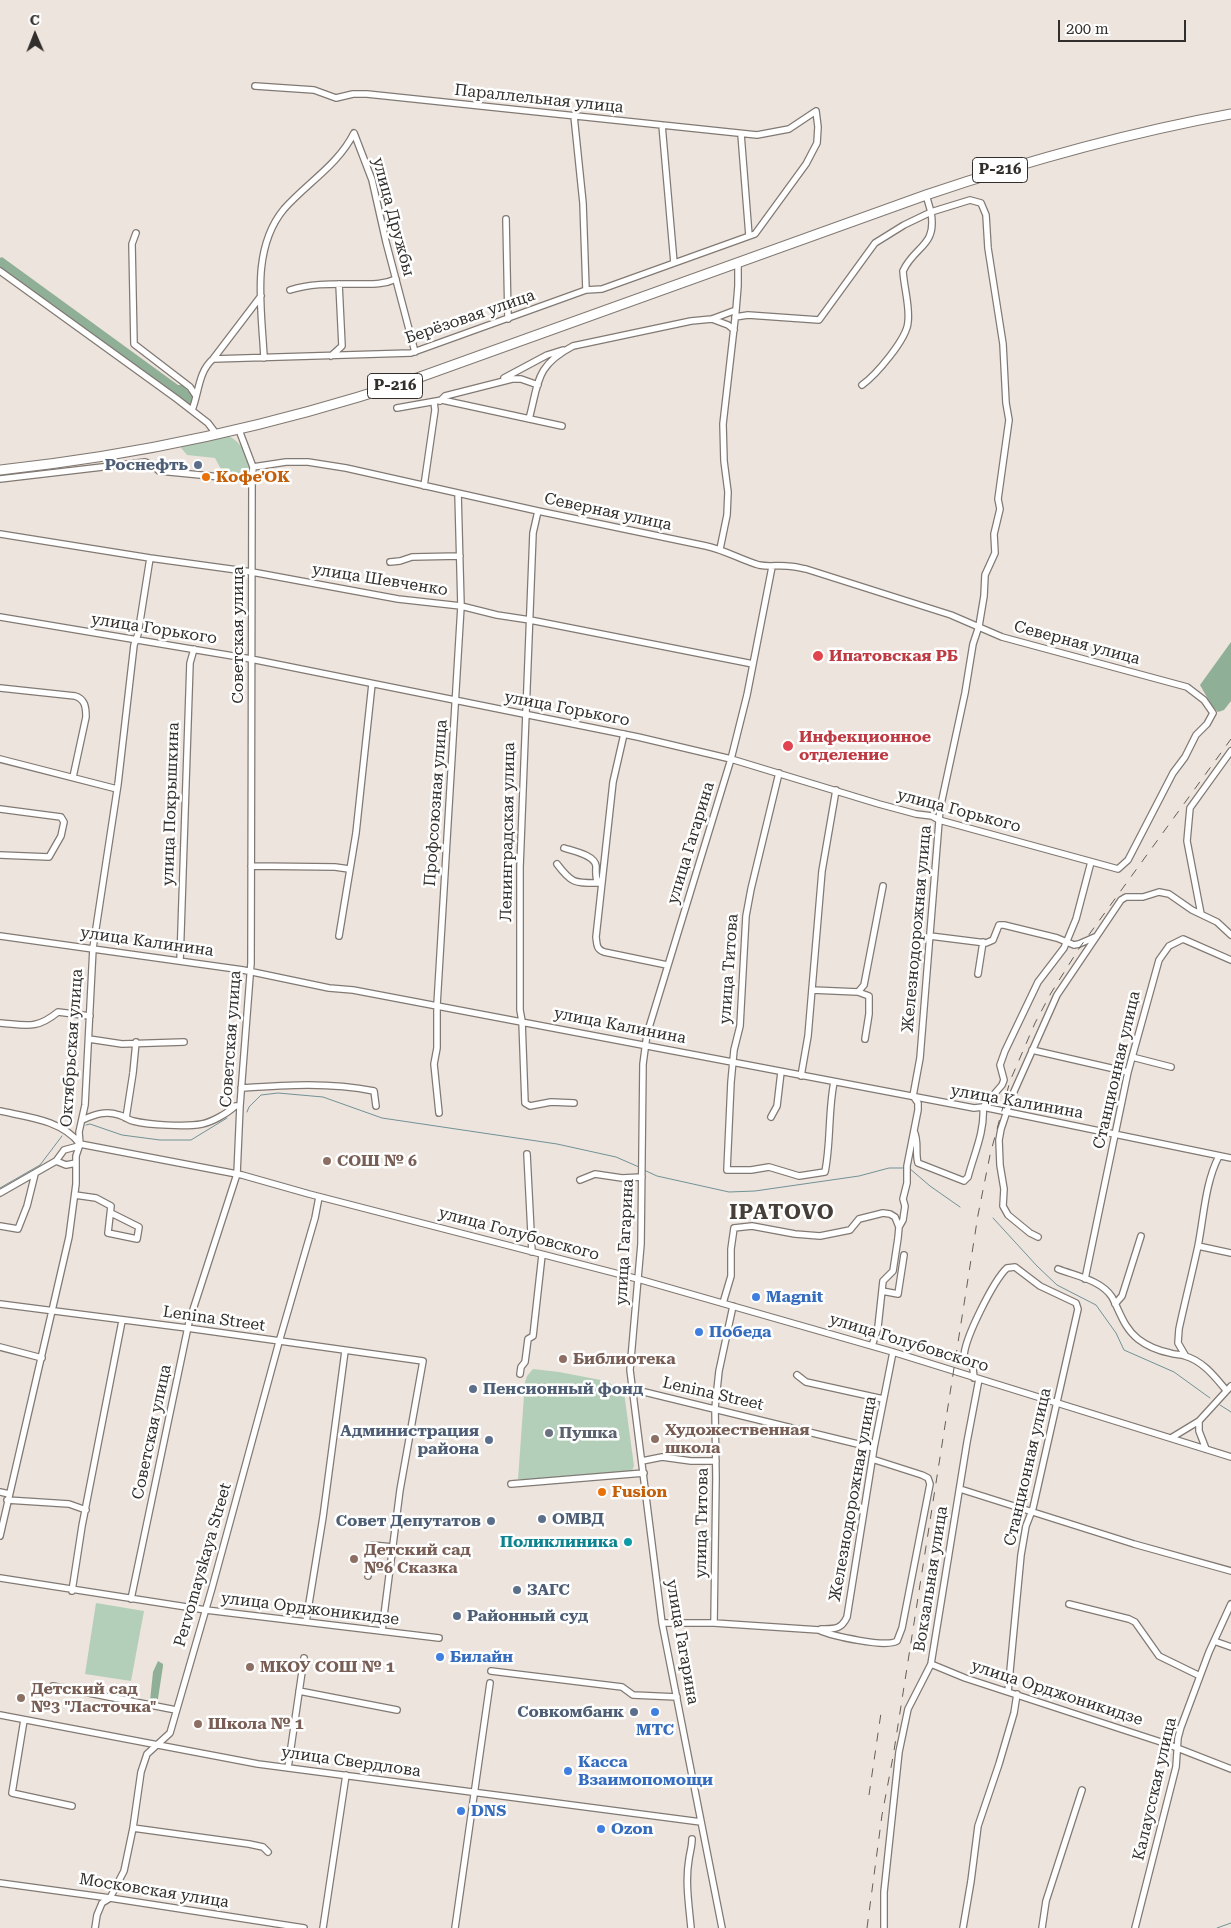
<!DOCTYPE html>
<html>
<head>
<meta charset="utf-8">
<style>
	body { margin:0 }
	#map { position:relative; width:1231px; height:1928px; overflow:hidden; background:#ede4dd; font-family:"Roboto Serif",serif }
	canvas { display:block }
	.north { position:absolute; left:10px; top:10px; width:50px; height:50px; -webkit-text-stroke:4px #fff; paint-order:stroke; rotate:359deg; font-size:14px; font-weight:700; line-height:20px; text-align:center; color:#312e2b }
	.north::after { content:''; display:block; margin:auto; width:18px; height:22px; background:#312e2b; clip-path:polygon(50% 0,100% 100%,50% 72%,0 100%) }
	.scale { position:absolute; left:1058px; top:20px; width:128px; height:22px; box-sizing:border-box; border:2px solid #312e2b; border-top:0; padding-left:6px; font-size:15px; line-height:18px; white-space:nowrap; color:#312e2b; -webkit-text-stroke:4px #fff; paint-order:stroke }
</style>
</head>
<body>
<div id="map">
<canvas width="1231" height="1928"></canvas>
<div class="north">С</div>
<div class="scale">200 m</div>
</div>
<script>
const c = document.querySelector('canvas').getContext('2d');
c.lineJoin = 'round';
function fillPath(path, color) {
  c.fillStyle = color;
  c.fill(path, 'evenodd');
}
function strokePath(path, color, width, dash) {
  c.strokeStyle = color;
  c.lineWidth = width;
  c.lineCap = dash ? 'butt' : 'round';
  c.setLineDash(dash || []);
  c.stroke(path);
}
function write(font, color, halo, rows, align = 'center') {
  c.font = font + ' "Roboto Serif",serif';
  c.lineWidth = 5;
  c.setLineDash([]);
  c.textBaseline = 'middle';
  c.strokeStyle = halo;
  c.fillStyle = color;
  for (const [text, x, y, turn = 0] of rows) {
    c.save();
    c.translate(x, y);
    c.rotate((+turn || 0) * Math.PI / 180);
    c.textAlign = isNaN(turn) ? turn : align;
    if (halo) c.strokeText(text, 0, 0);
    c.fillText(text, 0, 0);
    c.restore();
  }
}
const green = new Path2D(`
	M 225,435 C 241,439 251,459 249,474 L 246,477 L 224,475 L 215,458 L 187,455 L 181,448 L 182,446 Z
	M 533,1369 L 559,1372 L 606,1381 L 624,1392 L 634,1466 L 632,1471 L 519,1482 L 522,1479 L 518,1479 L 525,1382 L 527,1376 Z
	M 96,1603 L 144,1611 L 131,1681 L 85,1674 Z`);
const forest = new Path2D(`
	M 2,257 L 178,385 L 182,385 L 193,396 L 192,404 L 189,404 L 0,267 L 0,258 Z
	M 1231,642 L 1231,701 L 1224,710 L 1218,712 L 1212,706 L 1200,685 Z
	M 158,1661 L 163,1664 L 163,1666 L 157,1705 L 151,1704 L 150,1701 L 153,1672 Z`);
const stream = new Path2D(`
	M 247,1112 L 249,1107 L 261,1095 L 278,1093 L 323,1097 L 382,1118 L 557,1144 L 616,1157 L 639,1167
	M 86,1125 L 90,1124 L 122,1135 L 160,1140 L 191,1140 L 227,1118
	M 909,1168 L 930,1186 L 960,1207
	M 644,1170 L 657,1176 L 729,1192 L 755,1191 L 859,1176 L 889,1168 L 905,1168
	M 0,1188 L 40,1165 L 62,1136
	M 993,1218 L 1037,1266 L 1057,1285 L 1096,1305 L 1116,1333 L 1124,1350 L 1174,1372 L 1210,1398
	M 1220,1405 L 1231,1412
	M 1217,1928 L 1231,1923`);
const minor = new Path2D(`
	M 574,116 L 583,203 L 586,290
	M 662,125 L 674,263
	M 741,134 L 749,236
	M 506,219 L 508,319
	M 136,233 L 132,244 L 134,344 L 190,387 L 196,396
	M 0,271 L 177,399 L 208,423 L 217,435
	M 290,290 C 312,283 334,284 357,284 C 370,284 383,285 396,279
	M 735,317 L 748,315 L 819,320 L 875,243 L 904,225 L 931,212 C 937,247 915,245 903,271 C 904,288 910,306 908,322 C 907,339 876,375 862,385
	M 712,319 L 728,325 L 734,330
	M 331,356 L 342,346 L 339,284
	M 264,358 C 262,310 250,250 284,209 C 307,183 338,165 354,133 L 372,180 L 386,242 L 415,352
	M 213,359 L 261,296
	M 504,378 L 547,355 L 563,350
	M 440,401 L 445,396 L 512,379 L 521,379 L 538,385
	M 397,408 L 442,400 L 562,426
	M 192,410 C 199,393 198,372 213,359 L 411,353 L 586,290 L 602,289 L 755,234 L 806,164 L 817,143 L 818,127 L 816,111 L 789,129 L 757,135 L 367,94 L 353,94 L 336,98 L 314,90 L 255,86
	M 529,419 C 539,382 535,366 573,346 L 691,321 L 712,319 L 736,310
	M 0,479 L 145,462 L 151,464 L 159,471 L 252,480
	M 424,486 L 435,410 L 434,402
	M 538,511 L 533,533 L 520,867 L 520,1010 L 522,1021 L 525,1103 L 530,1106 L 551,1102 L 574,1103
	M 0,534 L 150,558 L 252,572 L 398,599 L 461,606 L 497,615 L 530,620 L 753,664
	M 720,549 L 727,515 L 728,492 L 724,461 L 723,424 L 736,310 L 738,286 L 738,263
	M 390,562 L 400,561 L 412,557 L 460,556
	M 0,617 L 251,659 L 638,737 L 731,759 L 879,804 L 916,814 L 932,816 L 939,820 L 1118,869 L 1128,860 L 1173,773 L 1185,757 L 1196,735 L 1207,724 L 1213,713 L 1204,700 L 1187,687 L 1002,637 L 951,615 L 806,569 C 800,568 793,566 787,566 C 777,565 769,567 759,565 C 741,560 725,550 706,546 L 538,511 L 346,468 L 308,462 L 286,462 L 253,467
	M 0,688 L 75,696 C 85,699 86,707 86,717 L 73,777
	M 624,734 L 613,782 L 596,937 C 597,944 596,949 604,952 L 667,965
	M 0,759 L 117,789
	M 779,773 L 751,889 L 746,916 L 740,1026 L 734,1050 L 731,1082 L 727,1170 L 751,1170 L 769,1167 L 799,1176 L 825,1172 C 831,1142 828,1112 834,1082
	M 0,809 L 61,817 L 64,822 L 61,836 L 49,857 L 0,855
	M 564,848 C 573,851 595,855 596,866 C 596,873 595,877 598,883
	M 557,864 C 572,884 575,883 599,883
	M 251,866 L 335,867 L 349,869
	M 1201,914 L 1187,841 L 1190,808 L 1231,751
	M 0,936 L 243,970 L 329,988 L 353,990 L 974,1108 L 983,1107 L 1231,1158
	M 339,936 L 356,833 L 372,684
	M 930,936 L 986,943 L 993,940 L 999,925 L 1004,925 L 1057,938 L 1074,945 L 1079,944 L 1095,937
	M 180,961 L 190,663 L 194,649
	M 978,974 L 983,942
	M 812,990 L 858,992 L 864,985 L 883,886
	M 858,992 L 869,996 L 869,1014 L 865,1039
	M 0,1023 C 26,1025 36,1030 58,1012 L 90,1016
	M 89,1039 L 122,1044 L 184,1042
	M 1032,1050 L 1128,1072
	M 1132,1057 L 1171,1067
	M 801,1076 L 808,1036 L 822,871 L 836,790
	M 241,1088 C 286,1085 329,1082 374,1091 L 376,1106
	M 0,1111 C 27,1117 62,1120 80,1144 L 242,1175 L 309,1194 L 638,1279 L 893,1352 L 1231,1457
	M 439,1113 L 434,1064 L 437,1048 L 437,1005 L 461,606 L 458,493
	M 771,1117 L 777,1106 L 781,1072
	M 126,1118 L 133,1073 L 136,1042
	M 82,1120 C 94,1115 105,1110 119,1115 C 124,1116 128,1120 133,1121 C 149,1125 186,1127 202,1124 C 212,1122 228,1113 235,1106 L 240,1106
	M 914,1131 C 919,1142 915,1152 918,1163 L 964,1181 L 968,1177 C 974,1154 985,1131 983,1107 L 1002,1085 L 1004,1080 L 1000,1065 L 1005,1051 L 1038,982 L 1064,948 L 1076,919 L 1091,862
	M 527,1154 L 532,1252
	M 56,1161 L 66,1165 L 76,1163
	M 580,1180 L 595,1174 L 622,1178 L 642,1177
	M 0,1193 L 56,1161 L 64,1150 L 75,1147 L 80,1144
	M 75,1195 L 96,1198 L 111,1206 L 108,1233 L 137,1239 L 139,1227 L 111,1213
	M 0,1226 L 18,1229 L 27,1206 L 35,1174
	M 899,1227 L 903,1220 L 905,1206 L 903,1199 L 907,1183 L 907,1166 L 918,1110 L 918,1103 L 913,1096 L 920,1058 L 940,809 L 965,693 L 973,644 L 979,626 L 984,596 L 985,575 L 995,553 L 994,534 L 1000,509 L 998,499 L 1009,420 L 1006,403 L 1003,344 L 988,248 L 986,215 L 981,203 L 970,200 L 931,212 L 926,195
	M 1038,1237 L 1030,1233 L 1008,1215 L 1003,1206 L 1004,1189 L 1000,1165 L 999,1140 L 1001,1129 L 1012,1096 L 1057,995 L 1121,900 L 1126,897 L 1143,897 L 1159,892 L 1169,894 L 1192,910 L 1217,922 L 1231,935
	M 1198,1246 L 1231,1253
	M 1058,1269 C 1076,1276 1101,1280 1112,1297 C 1120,1312 1124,1328 1138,1339 C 1147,1346 1160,1351 1170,1353 C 1175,1355 1181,1354 1185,1356 C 1203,1361 1215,1377 1226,1390
	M 1085,1279 L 1128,1072 L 1159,960 L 1169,946 L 1183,939 L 1231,960
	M 882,1291 L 898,1294 L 904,1255
	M 723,1303 L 731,1276 L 731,1249 L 734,1228 L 752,1226 L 795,1234 L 820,1236 L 850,1230 L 859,1219 L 883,1213 L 890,1214 L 895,1217 L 899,1227 L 898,1238 L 893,1271 L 883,1281 L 878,1327 L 872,1346
	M 0,1304 L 187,1328 L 423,1361 L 400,1490 L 382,1631
	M 1115,1304 L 1122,1296 L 1141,1236
	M 0,1347 L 42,1358
	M 1185,1355 L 1178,1343 L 1179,1329 C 1185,1301 1192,1274 1198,1246 C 1204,1216 1205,1183 1219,1156
	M 520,1374 L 521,1367 L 525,1362 L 528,1339 L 533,1336 L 542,1255
	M 797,1375 L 806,1382 L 883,1399
	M 974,1378 L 973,1368 L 964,1357 C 964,1339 994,1280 1007,1268 L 1015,1267 L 1040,1286 L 1076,1303 L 1078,1309 L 1033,1508 L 1026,1526 L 1021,1555 L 1008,1692
	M 632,1389 L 874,1448
	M 1199,1421 L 1199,1431 L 1206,1449
	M 1171,1438 L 1199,1421 L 1231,1386
	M 642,1461 L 662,1457 L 691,1461 L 716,1461
	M 511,1484 L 644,1473
	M 960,1489 L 1134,1544 L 1231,1571
	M 0,1492 L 9,1494
	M 7,1500 L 69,1504 L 86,1510
	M 0,1536 L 69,1237 L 76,1184 L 76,1156 L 80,1144 L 79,1132 L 85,1105 L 93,948 L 118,784 L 134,645 L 138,634 L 150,558
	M 368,1576 L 372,1545 L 393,1547
	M 0,1578 L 206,1610 L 439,1638
	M 72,1591 L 82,1526 L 122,1321
	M 131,1599 L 189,1322 L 237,1174 L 240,1106 L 251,963 L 252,480 L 253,467 L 239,430
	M 1069,1604 L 1129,1619 L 1135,1622 L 1159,1656 L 1200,1676
	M 306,1622 L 323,1517 L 345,1351
	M 662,1623 L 714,1623 L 819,1630 C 832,1636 886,1648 897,1641 L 902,1628 L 930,1484 L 928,1478 L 922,1475 L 872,1459
	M 714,1623 L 716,1478 L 715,1408 L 719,1371 L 733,1306
	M 821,1629 C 834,1629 841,1630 847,1617 L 874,1448 L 893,1352
	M 1214,1641 L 1231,1647
	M 931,1664 L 965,1678 L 1167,1744 L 1231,1769
	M 491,1671 L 622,1687 L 633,1695 L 677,1697
	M 53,1686 L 176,1710
	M 299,1691 L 397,1710
	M 0,1715 L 258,1764 L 701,1822
	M 24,1720 L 12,1793 L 72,1806
	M 288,1768 L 304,1658
	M 133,1828 L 249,1844 L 263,1847 L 268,1852
	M 0,1883 L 110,1898 L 304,1928
	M 95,1928 L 97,1915 L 102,1903 L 110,1898 L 124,1871 L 133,1828 L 141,1772 L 147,1754 L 170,1733 L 212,1588 L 279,1342 L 315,1218 L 319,1197
	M 323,1928 L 346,1775
	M 455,1928 L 490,1683
	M 691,1928 C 689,1905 685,1882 689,1859 C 690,1852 692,1846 692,1839
	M 722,1928 L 662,1623 L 630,1370 L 641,1244 L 643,1064 L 647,1034 L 731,759 L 747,695 L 772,567
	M 884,1928 L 884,1892 L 899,1752 L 908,1709 L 931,1664 L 967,1442 L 979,1379
	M 963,1928 L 971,1881 L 978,1826 L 999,1764 L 1014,1713 L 1017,1694
	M 1042,1928 L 1046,1901 L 1082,1790
	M 1135,1928 L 1176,1767 L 1178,1738 L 1181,1727 L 1209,1652 L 1231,1604`);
const highway = new Path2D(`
	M 0,470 C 140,455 276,425 409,381 L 926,195 C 1027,161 1127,133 1231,114`);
const rail = new Path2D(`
	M 869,1795 L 882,1706
	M 867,1928 L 882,1815 L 893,1757 L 978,1215 L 990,1155 L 1010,1081 L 1035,1023 L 1051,993 L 1080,947 L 1231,739`);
const markers = [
	[198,465,5,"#5c6f8a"],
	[206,477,5,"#e8710a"],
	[818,656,6,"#e0444e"],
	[788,746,6,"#e0444e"],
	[327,1161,5,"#8d6e63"],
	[756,1297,5,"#3f7fe0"],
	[699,1332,5,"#3f7fe0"],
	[563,1359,5,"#8d6e63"],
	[473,1389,5,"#5c6f8a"],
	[549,1433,5,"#6b7280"],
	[655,1439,5,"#8d6e63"],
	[489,1440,5,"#5c6f8a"],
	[602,1492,5,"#e8710a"],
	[542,1519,5,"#5c6f8a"],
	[491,1521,5,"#5c6f8a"],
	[628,1542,5,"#0f9aa8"],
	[354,1559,5,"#8d6e63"],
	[517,1590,5,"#5c6f8a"],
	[457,1616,5,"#5c6f8a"],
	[440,1657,5,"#3f7fe0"],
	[250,1667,5,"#8d6e63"],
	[21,1698,5,"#8d6e63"],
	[634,1712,5,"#5c6f8a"],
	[655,1712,5,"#3f7fe0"],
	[198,1724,5,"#8d6e63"],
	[568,1771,5,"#3f7fe0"],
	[461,1811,5,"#3f7fe0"],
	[601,1829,5,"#3f7fe0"]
];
const shields = [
	[1000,170,55],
	[395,386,55]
];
const shieldNames = [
	["Р-216",1000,170],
	["Р-216",395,386]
];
const streetNames = [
	["Параллельная улица",539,99,6],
	["улица Дружбы",393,217,75],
	["Берёзовая улица",470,317,-19],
	["Северная улица",608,512,12],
	["улица Шевченко",380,580,9],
	["улица Горького",154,629,9],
	["Советская улица",238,635,-90],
	["Северная улица",1077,643,15],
	["улица Горького",567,709,11],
	["Профсоюзная улица",436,803,-86],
	["улица Покрышкина",171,804,-88],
	["улица Горького",959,811,15],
	["Ленинградская улица",508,832,-89],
	["улица Гагарина",691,843,-73],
	["Железнодорожная улица",917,929,-85],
	["улица Калинина",147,942,8],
	["улица Титова",729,969,-86],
	["улица Калинина",620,1026,11],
	["Советская улица",231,1039,-86],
	["Октябрьская улица",72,1048,-86],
	["Станционная улица",1117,1070,-77],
	["улица Калинина",1017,1102,10],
	["улица Голубовского",519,1234,15],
	["улица Гагарина",625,1242,-87],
	["Lenina Street",214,1319,8],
	["улица Голубовского",909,1343,17],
	["Lenina Street",713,1394,13],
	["Советская улица",152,1432,-78],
	["Станционная улица",1028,1467,-77],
	["Железнодорожная улица",853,1499,-80],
	["улица Титова",702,1523,-89],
	["Pervomayskaya Street",203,1565,-74],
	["Вокзальная улица",931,1579,-81],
	["улица Орджоникидзе",310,1609,7],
	["улица Гагарина",682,1642,80],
	["улица Орджоникидзе",1057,1693,18],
	["улица Свердлова",351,1762,8],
	["Калаусская улица",1155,1789,-77],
	["Московская улица",154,1891,9]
];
const serviceNames = [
	["Роснефть",188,465],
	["Пенсионный фонд",483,1389,"left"],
	["Администрация",479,1431],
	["района",479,1449],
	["ОМВД",552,1519,"left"],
	["Совет Депутатов",481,1521],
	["ЗАГС",527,1590,"left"],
	["Районный суд",467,1616,"left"],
	["Совкомбанк",624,1712]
];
const foodNames = [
	["Кофе'ОК",216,477],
	["Fusion",612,1492]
];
const healthNames = [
	["Ипатовская РБ",829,656],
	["Инфекционное",799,737],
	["отделение",799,755]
];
const educationNames = [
	["СОШ № 6",337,1161],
	["Библиотека",573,1359],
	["Художественная",665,1430],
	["школа",665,1448],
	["Детский сад",364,1550],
	["№6 Сказка",364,1568],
	["МКОУ СОШ № 1",260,1667],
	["Детский сад",31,1689],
	["№3 \"Ласточка\"",31,1707],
	["Школа № 1",208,1724]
];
const shopNames = [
	["Magnit",766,1297],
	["Победа",709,1332],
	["Билайн",450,1657],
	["МТС",655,1730,"center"],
	["Касса",578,1762],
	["Взаимопомощи",578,1780],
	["DNS",471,1811],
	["Ozon",611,1829]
];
const worshipNames = [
	["Пушка",559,1433]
];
const cultureNames = [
	["Поликлиника",618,1542]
];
const districtNames = [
	["IPATOVO",782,1213]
];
fillPath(green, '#b4cfb9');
fillPath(forest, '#8faf96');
strokePath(stream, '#719196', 1);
strokePath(minor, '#817973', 8);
strokePath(highway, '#817973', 11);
strokePath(minor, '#fff', 5.5);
strokePath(highway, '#fff', 9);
strokePath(rail, '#625e5a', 1, [9, 9]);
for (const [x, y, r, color] of markers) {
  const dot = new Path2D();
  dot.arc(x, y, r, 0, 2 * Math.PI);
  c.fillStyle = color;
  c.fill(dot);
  strokePath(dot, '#fff', 2);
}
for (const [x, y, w] of shields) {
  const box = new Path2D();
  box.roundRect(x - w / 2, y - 12.5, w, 25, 4);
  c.fillStyle = '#fff';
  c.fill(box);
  strokePath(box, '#312e2b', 1);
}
write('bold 15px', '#312e2b', null, shieldNames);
write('16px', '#312e2b', '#fff', streetNames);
write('bold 16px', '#4e5e75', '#fff', serviceNames, 'right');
write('bold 16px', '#c56008', '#fff', foodNames, 'left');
write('bold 16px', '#be3a42', '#fff', healthNames, 'left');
write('bold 16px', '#785e54', '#fff', educationNames, 'left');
write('bold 16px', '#366cbe', '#fff', shopNames, 'left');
write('bold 16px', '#5b616d', '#fff', worshipNames, 'left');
write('bold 16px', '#0d838f', '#fff', cultureNames, 'right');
c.letterSpacing = '1px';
write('bold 21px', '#463f39', '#fff', districtNames);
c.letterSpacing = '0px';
</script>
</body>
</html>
